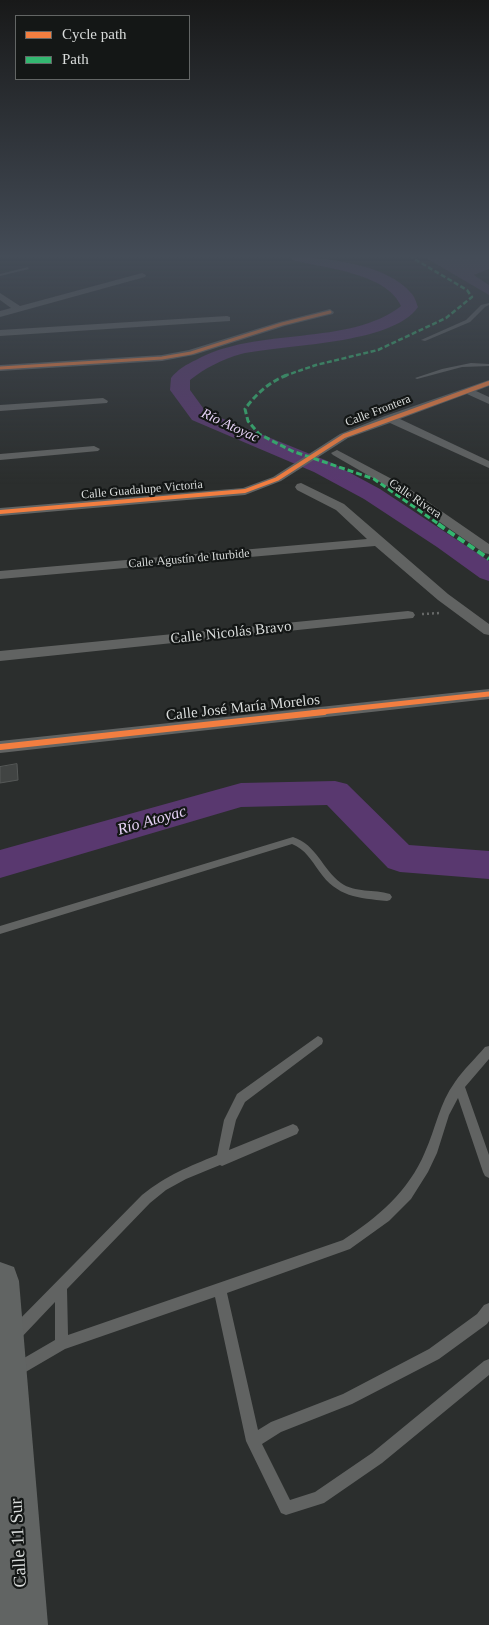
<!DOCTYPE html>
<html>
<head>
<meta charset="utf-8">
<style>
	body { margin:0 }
	#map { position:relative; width:489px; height:1625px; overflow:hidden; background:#2b2e2d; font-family:"Times New Roman",serif }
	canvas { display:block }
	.legend { position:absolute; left:15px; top:15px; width:175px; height:65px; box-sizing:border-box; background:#141716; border:1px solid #636665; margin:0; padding:6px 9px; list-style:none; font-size:15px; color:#d9dcdb }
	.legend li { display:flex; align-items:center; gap:10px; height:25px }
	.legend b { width:25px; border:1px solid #636665 }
</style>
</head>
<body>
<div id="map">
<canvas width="489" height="1625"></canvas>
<ul class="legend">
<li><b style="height:6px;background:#f27e40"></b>Cycle path</li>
<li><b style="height:6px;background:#33b770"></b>Path</li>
</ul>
</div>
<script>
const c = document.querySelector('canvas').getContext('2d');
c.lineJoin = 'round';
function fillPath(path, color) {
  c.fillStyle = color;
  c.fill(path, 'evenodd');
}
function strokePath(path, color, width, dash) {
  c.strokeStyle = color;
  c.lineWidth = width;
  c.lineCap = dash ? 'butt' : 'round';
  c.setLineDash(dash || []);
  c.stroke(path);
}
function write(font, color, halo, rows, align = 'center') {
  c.font = font + ' "Times New Roman",serif';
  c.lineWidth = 4.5;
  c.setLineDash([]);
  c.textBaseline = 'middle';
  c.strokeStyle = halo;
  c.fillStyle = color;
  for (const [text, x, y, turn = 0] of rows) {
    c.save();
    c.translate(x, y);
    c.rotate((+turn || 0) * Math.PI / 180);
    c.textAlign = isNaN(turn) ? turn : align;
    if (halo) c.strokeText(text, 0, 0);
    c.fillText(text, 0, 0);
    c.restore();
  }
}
const green = new Path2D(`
	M 424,257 L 489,257 L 489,269 L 474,275 L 489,285 L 489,295 Z`);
const river = new Path2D(`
	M 290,257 C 324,257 388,264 411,293 C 415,297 416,302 418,307 C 392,345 285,344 241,354 C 223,359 205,368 190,380 L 190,390 L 206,412 L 330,462 L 380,489 L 489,561 L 489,581 L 480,578 L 437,547 L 364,499 L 314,472 L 192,420 L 170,390 L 171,378 C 177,370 187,364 196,360 C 257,326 349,347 401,306 C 387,273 323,268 292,260 Z
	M 335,781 L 347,784 L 409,845 L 489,851 L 489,879 L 400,872 L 388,868 L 327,805 L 241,807 L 0,878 L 0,850 L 241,783 Z`);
const building = new Path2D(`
	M 17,764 L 18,780 L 0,783 L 0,767 Z`);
const path = new Path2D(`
	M 422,614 L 441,613`);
const lane = new Path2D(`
	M 28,267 L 29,269 L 0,276 L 0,274 Z
	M 489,303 L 489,305 L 485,307 L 470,322 L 425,341 L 421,340 L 466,320 L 481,305 Z
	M 471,363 L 489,364 L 489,366 L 462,367 L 417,379 L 415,378 L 442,369 Z
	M 293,837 C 317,845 322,869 341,883 C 355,893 374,889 390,894 L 392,897 L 390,900 L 387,901 C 358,898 337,897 319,871 C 312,861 305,849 292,844 L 0,934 L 0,926 Z
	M 318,1036 L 322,1038 L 323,1041 L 322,1044 L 245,1102 L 236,1120 L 229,1150 L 293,1124 L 297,1126 L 299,1130 L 297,1134 L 222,1166 L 220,1165 L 186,1179 L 166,1190 L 150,1203 L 67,1289 L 68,1335 L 343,1240 C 377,1218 409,1191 425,1152 C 436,1128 439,1104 455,1082 C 463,1070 475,1059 485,1047 L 489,1046 L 489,1059 L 465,1087 L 489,1155 L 489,1178 L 485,1176 L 483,1172 L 458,1098 L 449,1115 L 437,1153 L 428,1172 L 411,1199 L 389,1221 L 350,1249 L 227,1293 L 258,1430 L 271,1422 L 343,1394 L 429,1349 L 477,1314 L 484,1305 L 489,1303 L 489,1321 L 487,1324 L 439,1359 L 352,1404 L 281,1432 L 262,1444 L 290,1500 L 315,1492 L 372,1453 L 484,1361 L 489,1359 L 489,1375 L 382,1463 L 324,1503 L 286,1515 L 281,1513 L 246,1441 L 215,1297 L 65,1349 L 17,1377 L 12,1375 L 10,1370 L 12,1365 L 55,1340 L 55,1302 L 19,1340 L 14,1342 L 9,1340 L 7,1335 L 9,1330 L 142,1195 C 167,1175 188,1167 217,1155 L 224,1120 L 237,1094 Z`);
const street = new Path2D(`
	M 142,273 L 146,275 L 145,277 L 0,317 L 0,311 L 11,308 L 0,300 L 0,293 L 20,306 Z
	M 330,309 L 334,312 L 333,314 L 285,326 L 194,355 L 162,361 L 0,371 L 0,365 L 162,355 L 189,350 L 279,322 Z
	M 227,316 L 230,317 L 230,321 L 0,336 L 0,330 Z
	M 489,380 L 489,386 L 476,391 L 489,397 L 489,404 L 467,394 L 400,419 L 489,461 L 489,468 L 390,423 L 348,438 L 281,481 L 245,495 L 0,516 L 0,508 L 243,488 L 273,477 L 340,434 L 385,416 Z
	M 103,398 L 108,401 L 107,403 L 0,411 L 0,405 Z
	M 94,446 L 100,449 L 98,451 L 0,460 L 0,454 Z
	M 337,450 L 405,486 L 489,544 L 489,554 L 484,553 L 397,492 L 333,455 L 331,453 Z
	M 301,483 L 344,504 L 448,594 L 489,624 L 489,635 L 484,634 L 438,600 L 375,546 L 0,579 L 0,571 L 367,539 L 336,510 L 297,490 L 295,487 L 297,484 Z
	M 408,611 L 413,612 L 415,615 L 413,618 L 0,661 L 0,651 Z
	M 489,689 L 489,699 L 0,753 L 0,741 Z`);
const primary = new Path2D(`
	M 0,1262 L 14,1267 L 19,1281 L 48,1625 L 0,1625 Z`);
const quietFar2 = new Path2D(`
	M 284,376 L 316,365 L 378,350 L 446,318 L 472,297 L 467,290 L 411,257`);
const quietFar1 = new Path2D(`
	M 287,375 C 269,382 256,394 245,409 L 248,421 L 259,434 L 292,451 L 374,479 L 440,525`);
const quiet = new Path2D(`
	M 438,524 L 489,559`);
const cyclewayFar3 = new Path2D(`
	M 0,368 L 162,358 L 191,353 L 282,324 L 330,312`);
const cyclewayFar2 = new Path2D(`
	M 0,512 L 245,491 L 277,479 L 344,436 L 489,383`);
const cyclewayFar1 = new Path2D(`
	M 312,713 L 489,694`);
const cycleway = new Path2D(`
	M 0,747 L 324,712`);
const farStreetnames = [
	["Calle Frontera",378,411,-21],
	["Calle Guadalupe Victoria",142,490,-5],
	["Calle Rivera",415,499,34],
	["Calle Agustín de Iturbide",189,559,-5]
];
const farWaternames = [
	["Río Atoyac",230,426,25]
];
const streetNames = [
	["Calle Nicolás Bravo",231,633,-6],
	["Calle José María Morelos",243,708,-6]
];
const waterNames = [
	["Río Atoyac",152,821,-16]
];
const nearStreetnames = [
	["Calle 11 Sur",19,1543,-93]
];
fillPath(green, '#4e3b5b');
fillPath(river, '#59386f');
fillPath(building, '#414443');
strokePath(building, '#565958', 1);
strokePath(path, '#676968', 2.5, [2, 3]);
fillPath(lane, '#616362');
fillPath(street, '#616362');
fillPath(primary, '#616463');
strokePath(quietFar2, '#33b770', 2.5, [5, 2.5]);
strokePath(quietFar1, '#33b770', 3, [6, 3]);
strokePath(quiet, '#33b770', 4, [8, 4]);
strokePath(cyclewayFar3, '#f27e40', 3);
strokePath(cyclewayFar2, '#f27e40', 4);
strokePath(cyclewayFar1, '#f27e40', 5);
strokePath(cycleway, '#f27e40', 6);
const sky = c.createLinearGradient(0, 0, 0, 484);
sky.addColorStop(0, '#181919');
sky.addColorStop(0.53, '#444c57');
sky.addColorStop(1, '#444c5700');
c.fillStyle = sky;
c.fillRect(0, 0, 489, 484);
write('12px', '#d9dcdb', '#141716', farStreetnames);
write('italic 14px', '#e5d1f5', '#141716', farWaternames);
write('15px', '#d9dcdb', '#141716', streetNames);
write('italic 16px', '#e5d1f5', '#141716', waterNames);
write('18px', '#d9dcdb', '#141716', nearStreetnames);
</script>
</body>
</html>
